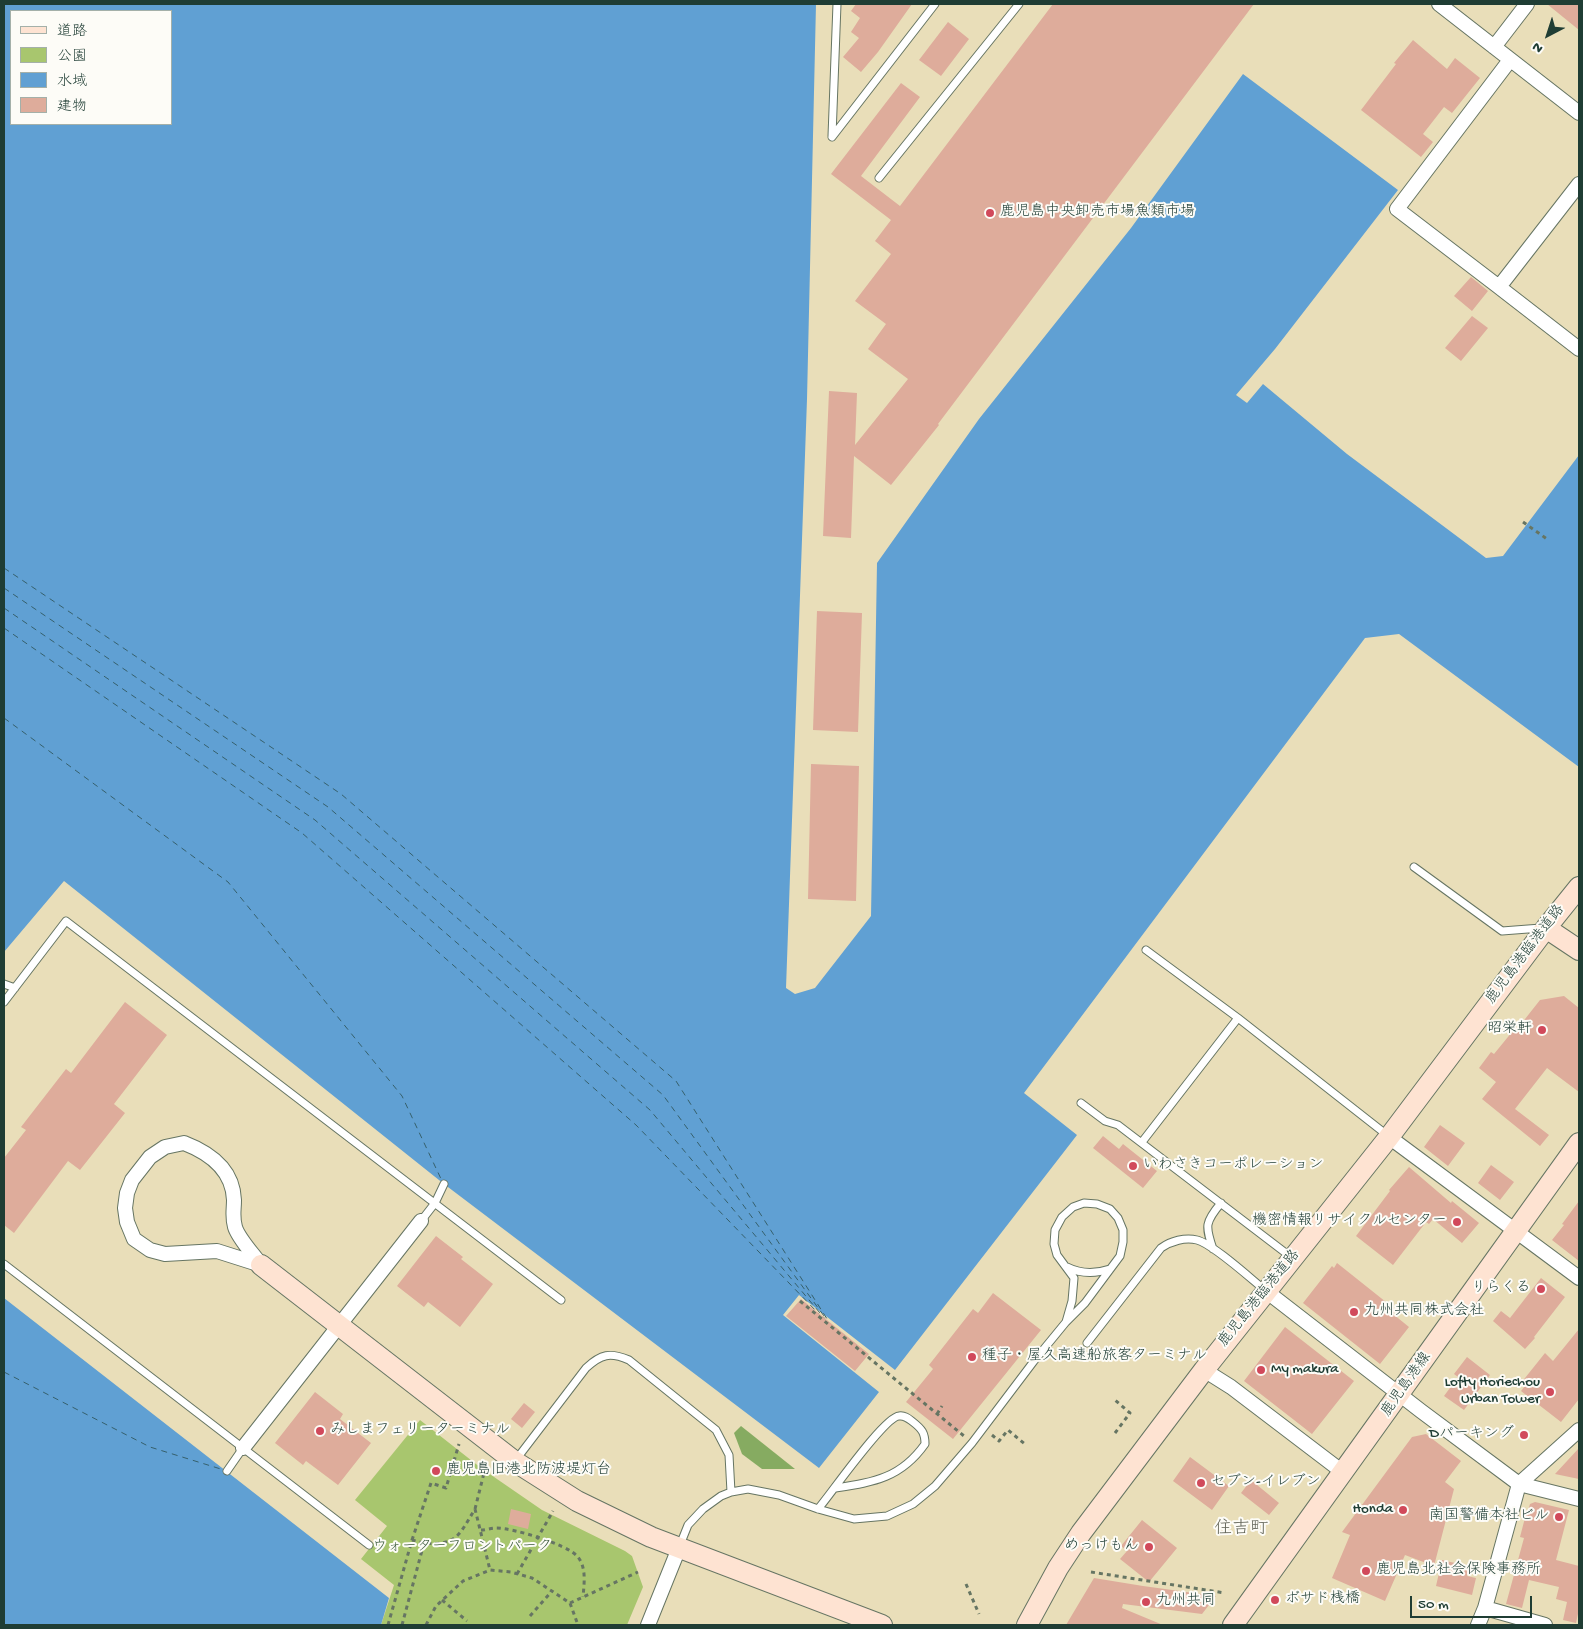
<!DOCTYPE html>
<html>
<head>
<meta charset="utf-8">
<style>
	body { margin:0 }
	#map { position:relative; width:1583px; height:1629px; overflow:hidden; background:#e9deb9; font-family:"Gochi Hand","Klee One",sans-serif }
	canvas { display:block }
	.frame { position:absolute; inset:0; border:5px solid #1f3d34; pointer-events:none }
	.legend { position:absolute; left:10px; top:10px; width:162px; height:115px; box-sizing:border-box; background:#fdfcf7; border:1px solid #a4b0a9; margin:0; padding:6px 9px; list-style:none; font-size:15px; color:#1f3d34 }
	.legend li { display:flex; align-items:center; gap:10px; height:25px }
	.legend b { width:25px; border:1px solid #a4b0a9 }
	.north { position:absolute; left:1523px; top:10px; width:50px; height:50px; -webkit-text-stroke:4px #fdfcf7; paint-order:stroke; rotate:220deg; font-size:14px; font-weight:700; line-height:20px; text-align:center; color:#1f3d34 }
	.north::after { content:''; display:block; margin:auto; width:18px; height:22px; background:#1f3d34; clip-path:polygon(50% 0,100% 100%,50% 72%,0 100%) }
	.scale { position:absolute; left:1410px; top:1596px; width:122px; height:22px; box-sizing:border-box; border:2px solid #1f3d34; border-top:0; padding-left:6px; font-size:15px; line-height:18px; white-space:nowrap; color:#1f3d34; -webkit-text-stroke:4px #fdfcf7; paint-order:stroke }
</style>
</head>
<body>
<div id="map">
<canvas width="1583" height="1629"></canvas>
<div class="frame"></div>
<ul class="legend">
<li><b style="height:6px;background:#fee3d2"></b>道路</li>
<li><b style="height:14px;background:#a8c66e"></b>公園</li>
<li><b style="height:14px;background:#60a0d3"></b>水域</li>
<li><b style="height:14px;background:#deac9b"></b>建物</li>
</ul>
<div class="north">N</div>
<div class="scale">50 m</div>
</div>
<script>
const c = document.querySelector('canvas').getContext('2d');
c.lineJoin = 'round';
function fillPath(path, color) {
  c.fillStyle = color;
  c.fill(path, 'evenodd');
}
function strokePath(path, color, width, dash) {
  c.strokeStyle = color;
  c.lineWidth = width;
  c.lineCap = dash ? 'butt' : 'round';
  c.setLineDash(dash || []);
  c.stroke(path);
}
function write(font, color, halo, rows, align = 'center') {
  c.font = font + ' "Gochi Hand","Klee One",sans-serif';
  c.lineWidth = 4;
  c.setLineDash([]);
  c.textBaseline = 'middle';
  c.strokeStyle = halo;
  c.fillStyle = color;
  for (const [text, x, y, turn = 0] of rows) {
    c.save();
    c.translate(x, y);
    c.rotate((+turn || 0) * Math.PI / 180);
    c.textAlign = isNaN(turn) ? turn : align;
    if (halo) c.strokeText(text, 0, 0);
    c.fillText(text, 0, 0);
    c.restore();
  }
}
const green = new Path2D(`
	M 420,1420 L 481,1468 L 542,1510 L 625,1551 L 632,1556 L 643,1587 L 627,1625 L 381,1625 L 394,1585 L 361,1559 L 387,1526 L 355,1500 Z`);
const forest = new Path2D(`
	M 741,1426 L 795,1469 L 762,1469 L 742,1454 L 734,1433 Z`);
const water = new Path2D(`
	M 4,4 L 816,4 L 807,399 L 786,988 L 795,994 L 815,988 L 871,916 L 877,563 L 979,419 L 1131,228 L 1243,74 L 1398,190 L 1275,349 L 1236,395 L 1247,403 L 1263,384 L 1347,454 L 1486,558 L 1503,556 L 1579,455 L 1579,767 L 1399,634 L 1365,638 L 1024,1093 L 1077,1135 L 895,1370 L 799,1295 L 783,1315 L 879,1392 L 819,1468 L 444,1184 L 64,881 L 4,952 ZM 11,11 L 171,11 L 171,124 L 11,124 Z
	M 4,1298 L 389,1598 L 381,1625 L 4,1625 Z`);
const ferry = new Path2D(`
	M 4,568 L 341,794 L 676,1081 L 829,1322
	M 4,588 L 328,807 L 663,1095 L 824,1316
	M 4,608 L 315,820 L 650,1110 L 825,1319
	M 4,628 L 302,833 L 636,1125 L 819,1314
	M 4,718 L 228,882 L 402,1096 L 442,1181
	M 4,1372 L 150,1447 L 224,1470`);
const building = new Path2D(`
	M 856,4 L 912,4 L 878,52 L 861,72 L 843,57 L 859,38 L 851,32 L 860,18 L 851,11 Z
	M 1053,4 L 1254,4 L 938,424 L 939,425 L 891,485 L 854,456 L 851,538 L 823,536 L 829,391 L 857,393 L 855,445 L 908,379 L 868,349 L 886,324 L 855,301 L 891,254 L 875,241 L 891,220 L 831,174 L 901,83 L 920,97 L 861,176 L 900,206 Z
	M 1547,4 L 1579,4 L 1579,30 Z
	M 948,22 L 969,39 L 941,76 L 919,60 Z
	M 1413,40 L 1447,69 L 1455,58 L 1480,78 L 1452,113 L 1444,107 L 1423,134 L 1433,142 L 1421,157 L 1361,110 L 1396,64 L 1394,63 Z
	M 1471,277 L 1488,291 L 1472,311 L 1454,296 Z
	M 1472,316 L 1488,328 L 1461,361 L 1445,348 Z
	M 817,611 L 862,613 L 858,732 L 813,730 Z
	M 811,764 L 859,766 L 856,901 L 808,899 Z
	M 1564,996 L 1579,1008 L 1579,1092 L 1547,1068 L 1515,1109 L 1549,1135 L 1540,1146 L 1482,1099 L 1496,1082 L 1479,1068 L 1491,1052 L 1494,1054 L 1512,1032 L 1514,1033 L 1540,1000 Z
	M 125,1002 L 167,1035 L 114,1104 L 125,1113 L 80,1170 L 68,1161 L 14,1233 L 4,1225 L 4,1158 L 26,1130 L 21,1127 L 66,1069 L 71,1073 Z
	M 1440,1125 L 1465,1143 L 1448,1166 L 1424,1147 Z
	M 1103,1136 L 1119,1149 L 1123,1144 L 1157,1171 L 1143,1188 L 1093,1148 Z
	M 1491,1165 L 1514,1182 L 1500,1200 L 1478,1183 Z
	M 1409,1167 L 1451,1203 L 1452,1201 L 1479,1223 L 1462,1243 L 1433,1219 L 1429,1224 L 1426,1222 L 1393,1265 L 1356,1236 L 1390,1191 L 1389,1190 Z
	M 1579,1201 L 1579,1261 L 1552,1240 L 1564,1225 L 1562,1224 Z
	M 436,1236 L 463,1257 L 461,1259 L 493,1284 L 460,1327 L 428,1302 L 424,1307 L 397,1286 Z
	M 1337,1263 L 1396,1310 L 1393,1314 L 1409,1327 L 1380,1364 L 1303,1303 L 1332,1266 L 1334,1268 Z
	M 1541,1278 L 1565,1297 L 1534,1337 L 1535,1338 L 1525,1349 L 1493,1321 L 1501,1311 L 1510,1318 Z
	M 993,1293 L 1041,1330 L 953,1439 L 906,1402 L 933,1369 L 929,1365 L 973,1309 L 978,1313 Z
	M 801,1299 L 869,1354 L 855,1371 L 786,1316 Z
	M 1285,1327 L 1354,1381 L 1312,1434 L 1244,1381 Z
	M 1579,1329 L 1579,1399 L 1561,1422 L 1521,1391 L 1525,1386 L 1521,1383 L 1545,1353 L 1553,1361 Z
	M 1467,1357 L 1490,1375 L 1464,1410 L 1444,1396 L 1458,1377 L 1454,1374 Z
	M 315,1392 L 343,1414 L 340,1419 L 371,1443 L 338,1485 L 306,1461 L 303,1465 L 275,1443 Z
	M 524,1403 L 535,1412 L 522,1428 L 511,1419 Z
	M 1426,1434 L 1461,1461 L 1445,1482 L 1454,1489 L 1434,1566 L 1405,1555 L 1385,1601 L 1332,1578 L 1350,1535 L 1342,1532 L 1412,1437 Z
	M 1579,1448 L 1579,1479 L 1555,1474 Z
	M 1190,1457 L 1229,1486 L 1212,1510 L 1173,1481 Z
	M 1251,1480 L 1279,1503 L 1269,1515 L 1241,1493 Z
	M 1535,1502 L 1569,1510 L 1556,1560 L 1579,1566 L 1579,1609 L 1576,1623 L 1563,1620 L 1567,1602 L 1556,1599 L 1559,1587 L 1529,1580 L 1522,1608 L 1506,1604 L 1524,1538 L 1520,1537 L 1526,1514 L 1527,1514 L 1530,1504 Z
	M 511,1509 L 531,1514 L 528,1529 L 508,1524 Z
	M 1142,1520 L 1177,1548 L 1149,1582 L 1120,1559 L 1127,1551 L 1121,1546 Z
	M 1442,1560 L 1455,1563 L 1455,1565 L 1469,1569 L 1467,1576 L 1476,1578 L 1472,1595 L 1436,1586 Z
	M 1094,1578 L 1143,1586 L 1216,1596 L 1202,1614 L 1123,1604 L 1122,1608 L 1163,1625 L 1066,1625 Z`);
const path = new Path2D(`
	M 1523,522 L 1547,539
	M 800,1301 L 964,1436
	M 937,1414 L 942,1406
	M 1115,1433 L 1130,1413 L 1115,1400
	M 992,1435 L 999,1441 L 1008,1430 L 1026,1445
	M 475,1509 L 486,1465
	M 481,1530 C 486,1530 491,1528 496,1528 C 513,1528 566,1544 577,1556 C 587,1567 584,1584 583,1597
	M 412,1540 L 431,1483 L 446,1488 L 459,1444
	M 1091,1572 L 1225,1593
	M 517,1574 L 553,1511
	M 966,1584 L 979,1614
	M 442,1600 L 467,1621
	M 570,1603 L 638,1572
	M 530,1616 L 552,1591
	M 388,1625 L 412,1540 L 424,1543
	M 402,1625 L 424,1543 C 457,1546 459,1535 475,1509 L 490,1570
	M 426,1625 L 436,1606 L 463,1581 L 490,1570 L 511,1572 L 532,1578 L 570,1603 L 578,1625`);
const lane = new Path2D(`
	M 832,136 L 837,4
	M 832,137 L 935,4
	M 879,178 L 1019,4
	M 1414,867 L 1502,931 L 1541,928
	M 1146,950 L 1238,1018 L 1387,1135
	M 4,984 L 15,988
	M 4,1002 L 66,921 L 561,1300
	M 1081,1103 L 1105,1121 L 1118,1125 L 1291,1257
	M 1142,1142 L 1238,1018
	M 421,1221 L 435,1203 L 444,1184
	M 1213,1249 C 1205,1226 1205,1222 1221,1203
	M 4,1264 L 369,1545
	M 1067,1267 C 1081,1274 1095,1274 1110,1269
	M 1087,1343 L 1161,1248 C 1171,1241 1185,1237 1197,1240 C 1213,1244 1251,1279 1266,1291
	M 515,1461 L 586,1368 C 601,1354 610,1352 629,1360 L 716,1430 L 729,1455 L 731,1492
	M 227,1471 L 243,1448
	M 818,1509 C 831,1494 884,1417 899,1416 C 905,1415 909,1419 913,1422 C 922,1429 925,1433 925,1444 C 901,1478 874,1482 836,1488
	M 680,1545 L 688,1525 L 703,1509 L 721,1496 L 731,1492 L 748,1489 L 779,1495 L 818,1509 L 854,1519 L 887,1516 L 913,1504 L 935,1486 L 972,1443 L 1034,1361 L 1066,1322 L 1072,1301 L 1074,1278 L 1057,1255 L 1054,1244 L 1055,1230 L 1062,1217 L 1073,1207 L 1084,1203 L 1097,1204 L 1110,1209 L 1118,1218 L 1123,1230 L 1123,1242 L 1120,1256 L 1085,1303 L 1066,1322`);
const street = new Path2D(`
	M 1439,4 L 1579,113
	M 1494,47 L 1527,4
	M 1579,184 L 1499,287 L 1579,349
	M 1499,287 L 1397,209 L 1510,60
	M 1389,1137 L 1579,1278
	M 184,1143 C 210,1153 233,1170 234,1200 C 234,1210 232,1217 235,1227 C 238,1238 254,1255 261,1265 L 217,1251 L 165,1254 L 150,1250 L 134,1239 L 127,1222 L 125,1208 L 127,1193 L 132,1180 L 150,1157 L 165,1147 Z
	M 1266,1291 L 1421,1411 L 1519,1484 L 1579,1499
	M 1204,1370 L 1231,1387 L 1344,1473
	M 243,1448 L 421,1221
	M 1485,1608 L 1545,1625
	M 648,1625 L 679,1548
	M 1478,1625 L 1485,1608 L 1519,1484 L 1579,1430`);
const secondary = new Path2D(`
	M 1546,928 L 1579,950
	M 261,1265 L 514,1461 L 577,1501 L 651,1537 L 882,1625
	M 1027,1625 L 1058,1568 L 1081,1533 L 1204,1370 L 1389,1137 L 1546,928 L 1579,887
	M 1233,1625 L 1579,1143`);
const markers = [
	[990,213,5,"#d1495b"],
	[1542,1030,5,"#d1495b"],
	[1133,1166,5,"#d1495b"],
	[1457,1222,5,"#d1495b"],
	[1541,1289,5,"#d1495b"],
	[1354,1312,5,"#d1495b"],
	[972,1357,5,"#d1495b"],
	[1261,1370,5,"#d1495b"],
	[1550,1392,5,"#d1495b"],
	[320,1431,5,"#d1495b"],
	[1524,1435,5,"#d1495b"],
	[436,1471,5,"#d1495b"],
	[1201,1483,5,"#d1495b"],
	[1403,1510,5,"#d1495b"],
	[1559,1517,5,"#d1495b"],
	[1149,1547,5,"#d1495b"],
	[1366,1571,5,"#d1495b"],
	[1275,1600,5,"#d1495b"],
	[1146,1602,5,"#d1495b"]
];
const poiNames = [
	["鹿児島中央卸売市場魚類市場",1000,213],
	["昭栄軒",1532,1030,"right"],
	["いわさきコーポレーション",1143,1166],
	["機密情報リサイクルセンター",1447,1222,"right"],
	["りらくる",1531,1289,"right"],
	["九州共同株式会社",1364,1312],
	["種子・屋久高速船旅客ターミナル",982,1357],
	["My makura",1271,1370],
	["Lofty Horiechou",1540,1383,"right"],
	["Urban Tower",1540,1400,"right"],
	["みしまフェリーターミナル",330,1431],
	["Dパーキング",1514,1435,"right"],
	["鹿児島旧港北防波堤灯台",446,1471],
	["セブン-イレブン",1211,1483],
	["Honda",1393,1510,"right"],
	["南国警備本社ビル",1549,1517,"right"],
	["めっけもん",1139,1547,"right"],
	["鹿児島北社会保険事務所",1376,1571],
	["ボサド桟橋",1285,1600],
	["九州共同",1156,1602]
];
const streetNames = [
	["鹿児島港臨港道路",1526,955,-53],
	["鹿児島港臨港道路",1260,1299,-51],
	["鹿児島港線",1407,1385,-55]
];
const parkNames = [
	["ウォーターフロントパーク",462,1548]
];
const quarterNames = [
	["住吉町",1241,1530]
];
fillPath(green, '#a8c66e');
fillPath(forest, '#86ab61');
fillPath(water, '#60a0d3');
strokePath(ferry, '#36606c', 1, [6, 5]);
fillPath(building, '#deac9b');
strokePath(lane, '#667563', 9);
strokePath(street, '#667563', 16);
strokePath(secondary, '#667563', 22);
strokePath(path, '#667563', 3, [4, 4]);
strokePath(lane, '#fff', 7);
strokePath(street, '#fff', 14);
strokePath(secondary, '#fee3d2', 20);
for (const [x, y, r, color] of markers) {
  const dot = new Path2D();
  dot.arc(x, y, r, 0, 2 * Math.PI);
  c.fillStyle = color;
  c.fill(dot);
  strokePath(dot, '#fdfcf7', 2);
}
write('15px', '#1f3d34', '#fdfcf7', poiNames, 'left');
write('15px', '#1f3d34', '#fdfcf7', streetNames);
write('15px', '#415f42', '#fdfcf7', parkNames);
write('18px', '#626458', '#fdfcf7', quarterNames);
</script>
</body>
</html>
